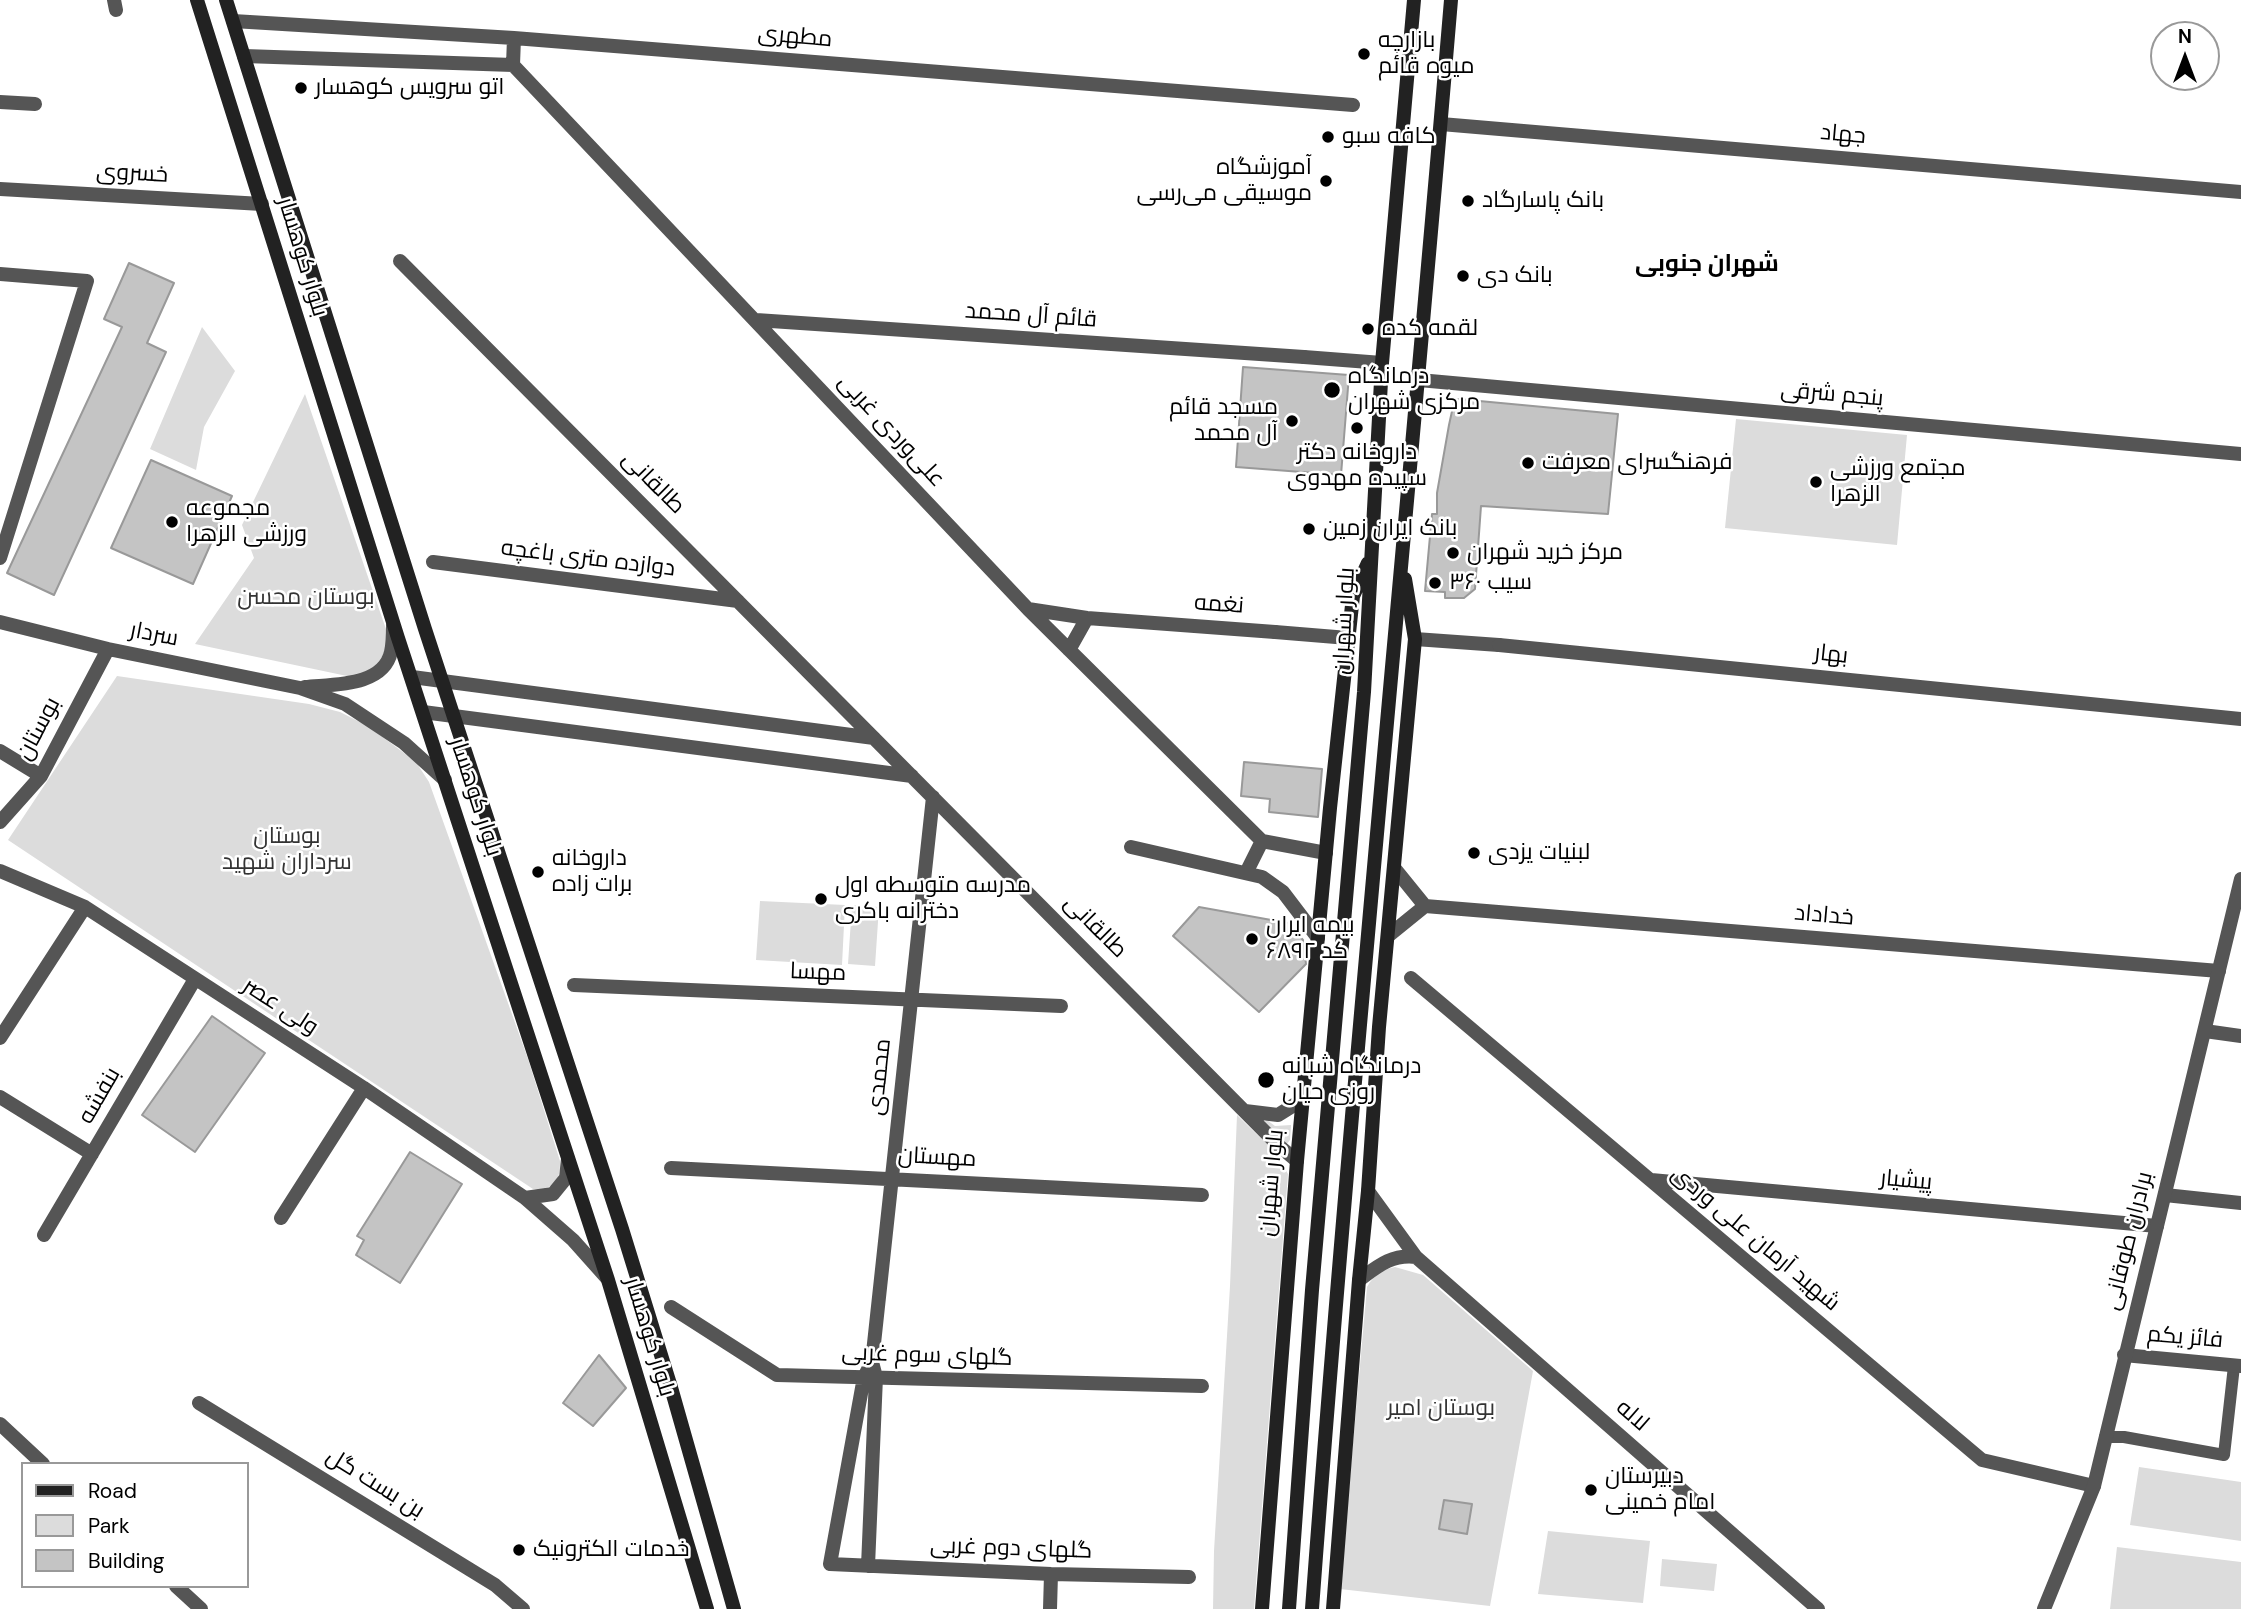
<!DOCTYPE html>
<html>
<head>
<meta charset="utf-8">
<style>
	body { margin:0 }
	#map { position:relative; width:2241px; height:1609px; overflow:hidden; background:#fff; font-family:"DM Sans",sans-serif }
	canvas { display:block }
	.legend { position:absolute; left:21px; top:1462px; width:228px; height:126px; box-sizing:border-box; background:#fff; border:2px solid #999; margin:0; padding:9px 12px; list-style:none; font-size:21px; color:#000 }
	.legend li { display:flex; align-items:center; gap:14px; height:35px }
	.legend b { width:35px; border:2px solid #999 }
	.north { position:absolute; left:2150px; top:21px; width:70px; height:70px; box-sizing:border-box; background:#fff; border:2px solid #999; border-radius:50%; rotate:0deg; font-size:19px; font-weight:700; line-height:28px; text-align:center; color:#000 }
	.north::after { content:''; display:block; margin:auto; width:24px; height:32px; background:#000; clip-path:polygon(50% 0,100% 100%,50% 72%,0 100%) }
</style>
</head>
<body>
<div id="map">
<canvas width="2241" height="1609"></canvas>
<ul class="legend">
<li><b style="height:9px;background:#222"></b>Road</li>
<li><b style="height:19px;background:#dcdcdc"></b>Park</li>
<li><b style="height:19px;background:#c4c4c4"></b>Building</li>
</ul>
<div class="north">N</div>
</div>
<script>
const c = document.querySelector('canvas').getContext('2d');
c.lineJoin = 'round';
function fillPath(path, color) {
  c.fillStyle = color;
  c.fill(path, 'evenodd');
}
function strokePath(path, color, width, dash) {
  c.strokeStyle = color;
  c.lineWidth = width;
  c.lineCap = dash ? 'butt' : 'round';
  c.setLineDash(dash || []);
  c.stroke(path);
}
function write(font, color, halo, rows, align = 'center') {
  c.font = font + ' "DM Sans",Cairo,sans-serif';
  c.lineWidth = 5;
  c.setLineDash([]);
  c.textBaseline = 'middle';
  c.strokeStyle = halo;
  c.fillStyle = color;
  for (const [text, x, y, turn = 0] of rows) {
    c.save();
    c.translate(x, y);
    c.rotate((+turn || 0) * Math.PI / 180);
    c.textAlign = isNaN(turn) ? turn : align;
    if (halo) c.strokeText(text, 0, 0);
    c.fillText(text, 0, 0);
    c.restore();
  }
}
const green = new Path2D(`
	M 202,327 L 235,371 L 204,427 L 196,470 L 150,449 Z
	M 305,394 L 388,635 C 386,660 372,675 347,676 L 195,644 L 254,558 L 242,525 Z
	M 1736,419 L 1907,435 L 1897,545 L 1725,528 Z
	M 117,676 L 309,704 L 340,712 L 368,726 L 416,762 L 429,782 L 528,1059 L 560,1161 C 560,1182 555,1189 533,1189 L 8,840 Z
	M 760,901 L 845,905 L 842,965 L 756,960 Z
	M 852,905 L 879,907 L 875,966 L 848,964 Z
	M 1237,1115 L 1276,1153 L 1288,1174 L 1254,1609 L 1213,1609 L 1214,1551 L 1230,1286 Z
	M 1267,1120 L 1275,1126 L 1291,1125 L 1290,1140 L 1286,1145 L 1264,1122 Z
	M 1395,1267 L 1423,1275 L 1533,1371 L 1490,1606 L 1340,1589 L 1367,1287 C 1374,1275 1381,1270 1395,1267 Z
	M 2139,1467 L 2241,1482 L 2241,1541 L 2130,1525 Z
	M 1548,1531 L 1650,1541 L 1643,1603 L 1538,1594 Z
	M 2117,1547 L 2241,1562 L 2241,1609 L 2110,1609 Z
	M 1662,1559 L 1717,1564 L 1714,1591 L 1660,1586 Z`);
const building = new Path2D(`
	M 129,263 L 174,283 L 147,343 L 166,352 L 54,595 L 7,573 L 122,327 L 104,319 Z
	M 1243,367 L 1349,375 L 1341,475 L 1236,467 Z
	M 1458,399 L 1618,414 L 1608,514 L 1481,506 L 1475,589 L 1464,598 L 1445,598 L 1445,592 L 1425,591 L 1432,514 L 1437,514 L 1437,493 L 1449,425 L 1454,402 Z
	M 151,460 L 232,496 L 193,584 L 111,548 Z
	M 1244,762 L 1322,769 L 1318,817 L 1269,812 L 1270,799 L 1241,796 Z
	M 1199,907 L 1288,923 L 1303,940 L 1306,964 L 1259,1012 L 1173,936 Z
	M 212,1016 L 265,1053 L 195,1152 L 142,1115 Z
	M 410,1152 L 462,1184 L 400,1283 L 356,1255 L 364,1240 L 357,1236 Z
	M 599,1355 L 626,1388 L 593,1426 L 563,1403 Z
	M 1444,1500 L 1472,1504 L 1467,1534 L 1439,1529 Z`);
const service = new Path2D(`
	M 2105,1437 L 2124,1437 L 2224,1455 L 2234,1366`);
const pedestrian = new Path2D(`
	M 1304,357 L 1382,363
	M 1275,632 L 1348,638
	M 1415,639 L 1499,645`);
const minor = new Path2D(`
	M 114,0 L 116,10
	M 233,21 L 514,38 L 1353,105
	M 514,38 L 513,65 L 1028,609 L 1262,841 L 1326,853
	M 244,56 L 513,65
	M 0,102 L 35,104
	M 1441,124 L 2241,192
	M 0,189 L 262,204
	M 400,261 L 1278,1145 L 1297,1161
	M 0,274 L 87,281 L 0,558
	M 756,320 L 1304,357
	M 1419,380 L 2241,454
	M 433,562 L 738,601
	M 1028,609 L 1087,618 L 1275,632
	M 0,622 L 108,649 L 300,688 L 345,704 L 404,743 L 445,780
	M 1499,645 L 2241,719
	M 1069,650 L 1087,618
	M 412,677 L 874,738
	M 305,687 C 333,684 383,687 391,652 C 393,644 393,634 393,625
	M 423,712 L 912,776
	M 0,751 L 41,776
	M 0,822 L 41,776 L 108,649
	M 1131,847 L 1262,877 L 1283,892 L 1318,938
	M 0,871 L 85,907 L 364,1088 L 525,1198 L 573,1240 L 606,1277
	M 1246,873 L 1262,841
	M 1425,906 L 2219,971
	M 1388,936 L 1425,906 L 1395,869
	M 1411,978 L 1982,1460 L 2094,1486
	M 574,985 L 1061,1006
	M 2205,1031 L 2241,1036
	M 0,1038 L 85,907
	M 0,1097 L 92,1154
	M 1245,1111 L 1278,1115 L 1302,1100
	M 671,1168 L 1202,1195
	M 1651,1180 L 2157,1226
	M 1368,1191 L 1416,1257 L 1818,1609
	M 2165,1195 L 2241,1203
	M 525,1198 L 553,1194 L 566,1178 L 568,1159
	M 281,1218 L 364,1088
	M 44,1235 L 195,979
	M 1359,1280 C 1378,1266 1392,1254 1416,1257
	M 671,1307 L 777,1375 L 1202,1386
	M 2124,1355 L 2241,1366
	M 872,1362 L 864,1377 L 830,1564 L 1051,1574 L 1189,1577
	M 199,1403 L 495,1585 L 523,1609
	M 868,1566 L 876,1377 L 872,1362 L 933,797
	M 1050,1609 L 1051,1574`);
const tertiary = new Path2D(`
	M 0,1424 L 43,1464
	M 176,1586 L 201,1609
	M 2044,1609 L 2094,1486 L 2241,879`);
const secondary = new Path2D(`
	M 197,0 L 398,638 L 608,1280 L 707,1609
	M 226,0 L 425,629 L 622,1229 L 670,1384 L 734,1609
	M 1262,1609 L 1297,1161 L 1330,808 L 1353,596 L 1368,563
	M 1289,1609 L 1312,1290 L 1364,692 L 1382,363 L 1414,0
	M 1312,1609 C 1352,1072 1406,536 1451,0
	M 1333,1609 L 1359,1280 L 1368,1191 L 1379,1027 L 1415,639 L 1405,579`);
const markers = [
	[1364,54,7,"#000"],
	[301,88,7,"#000"],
	[1328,137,7,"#000"],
	[1326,181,7,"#000"],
	[1468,201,7,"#000"],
	[1463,276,7,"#000"],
	[1368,329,7,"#000"],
	[1332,390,9,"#000"],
	[1292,421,7,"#000"],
	[1357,428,7,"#000"],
	[1528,463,7,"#000"],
	[1816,482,7,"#000"],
	[172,522,7,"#000"],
	[1309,529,7,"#000"],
	[1453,553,7,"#000"],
	[1435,583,7,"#000"],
	[1474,853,7,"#000"],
	[538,872,7,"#000"],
	[821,899,7,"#000"],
	[1252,939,7,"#000"],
	[1266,1080,9,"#000"],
	[1591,1490,7,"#000"],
	[519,1550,7,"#000"]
];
const streetNames = [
	["مطهری",795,37,5],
	["جهاد",1843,135,5],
	["خسروی",132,174,3],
	["بلوار کوهسار",302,257,73],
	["قائم آل محمد",1031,316,4],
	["پنجم شرقی",1832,395,5],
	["علی‌وردی غربی",891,431,47],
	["طالقانی",653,483,45],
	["دوازده متری باغچه",588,559,7],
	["نغمه",1219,605,4],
	["بلوار شهران",1345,621,-87],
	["سردار",154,635,11],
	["بهار",1831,655,6],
	["بوستان",39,729,-62],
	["بلوار کوهسار",475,797,72],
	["خداداد",1824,916,5],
	["طالقانی",1095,927,45],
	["مهسا",818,973,2],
	["ولی عصر",280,1007,33],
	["محمدی",880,1077,-84],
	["بنفشه",100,1096,-60],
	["مهستان",937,1158,3],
	["پیشیار",1906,1181,5],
	["بلوار شهران",1272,1183,-85],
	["شهید آرمان علی وردی",1755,1239,40],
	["برادران طوقانی",2129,1241,-76],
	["بلوار کوهسار",649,1337,73],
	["فائز یکم",2185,1338,5],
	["گلهای سوم غربی",927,1356,2],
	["لاله",1632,1416,41],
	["بن بست گل",375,1484,32],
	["گلهای دوم غربی",1011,1549,2]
];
const poiNames = [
	["بازارچه",1378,41],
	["میوه قائم",1378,67],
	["اتو سرویس کوهسار",315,88],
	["کافه سبو",1342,137],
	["آموزشگاه",1312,168,"right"],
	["موسیقی می‌رسی",1312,194,"right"],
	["بانک پاسارگاد",1482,201],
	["بانک دی",1477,276],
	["لقمه کده",1382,329],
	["درمانگاه",1348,377],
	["مرکزی شهران",1348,403],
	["مسجد قائم",1278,408,"right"],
	["آل محمد",1278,434,"right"],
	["داروخانه دکتر",1357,453,"center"],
	["سپیده مهدوی",1357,479,"center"],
	["فرهنگسرای معرفت",1542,463],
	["مجتمع ورزشی",1830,469],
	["الزهرا",1830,495],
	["مجموعه",186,509],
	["ورزشی الزهرا",186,535],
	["بانک ایران زمین",1323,529],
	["مرکز خرید شهران",1467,553],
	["سیب ۳۶۰",1449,583],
	["لبنیات یزدی",1488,853],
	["داروخانه",552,859],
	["برات زاده",552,885],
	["مدرسه متوسطه اول",835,886],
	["دخترانه باکری",835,912],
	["بیمه ایران",1266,926],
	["کد ۶۸۹۲",1266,952],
	["درمانگاه شبانه",1282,1067],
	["روزی حیان",1282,1093],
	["دبیرستان",1605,1477],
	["امام خمینی",1605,1503],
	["خدمات الکترونیک",533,1550]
];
const parkNames = [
	["بوستان محسن",306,598],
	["بوستان",287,837],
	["سرداران شهید",287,863],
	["بوستان امیر",1441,1409]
];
const neighbourhoodNames = [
	["شهران جنوبی",1707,265]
];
fillPath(green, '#dcdcdc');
fillPath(building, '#c4c4c4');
strokePath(building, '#999', 2);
strokePath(service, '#555', 12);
strokePath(pedestrian, '#555', 14);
strokePath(minor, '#555', 14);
strokePath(tertiary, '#555', 14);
strokePath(secondary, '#222', 14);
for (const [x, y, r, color] of markers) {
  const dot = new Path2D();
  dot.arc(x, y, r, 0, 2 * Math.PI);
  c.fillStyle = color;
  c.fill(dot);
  strokePath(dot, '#fff', 2.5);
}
write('23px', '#000', '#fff', streetNames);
write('23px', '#000', '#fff', poiNames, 'left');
write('23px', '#333', '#fff', parkNames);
write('bold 24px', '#000', '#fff', neighbourhoodNames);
</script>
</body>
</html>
